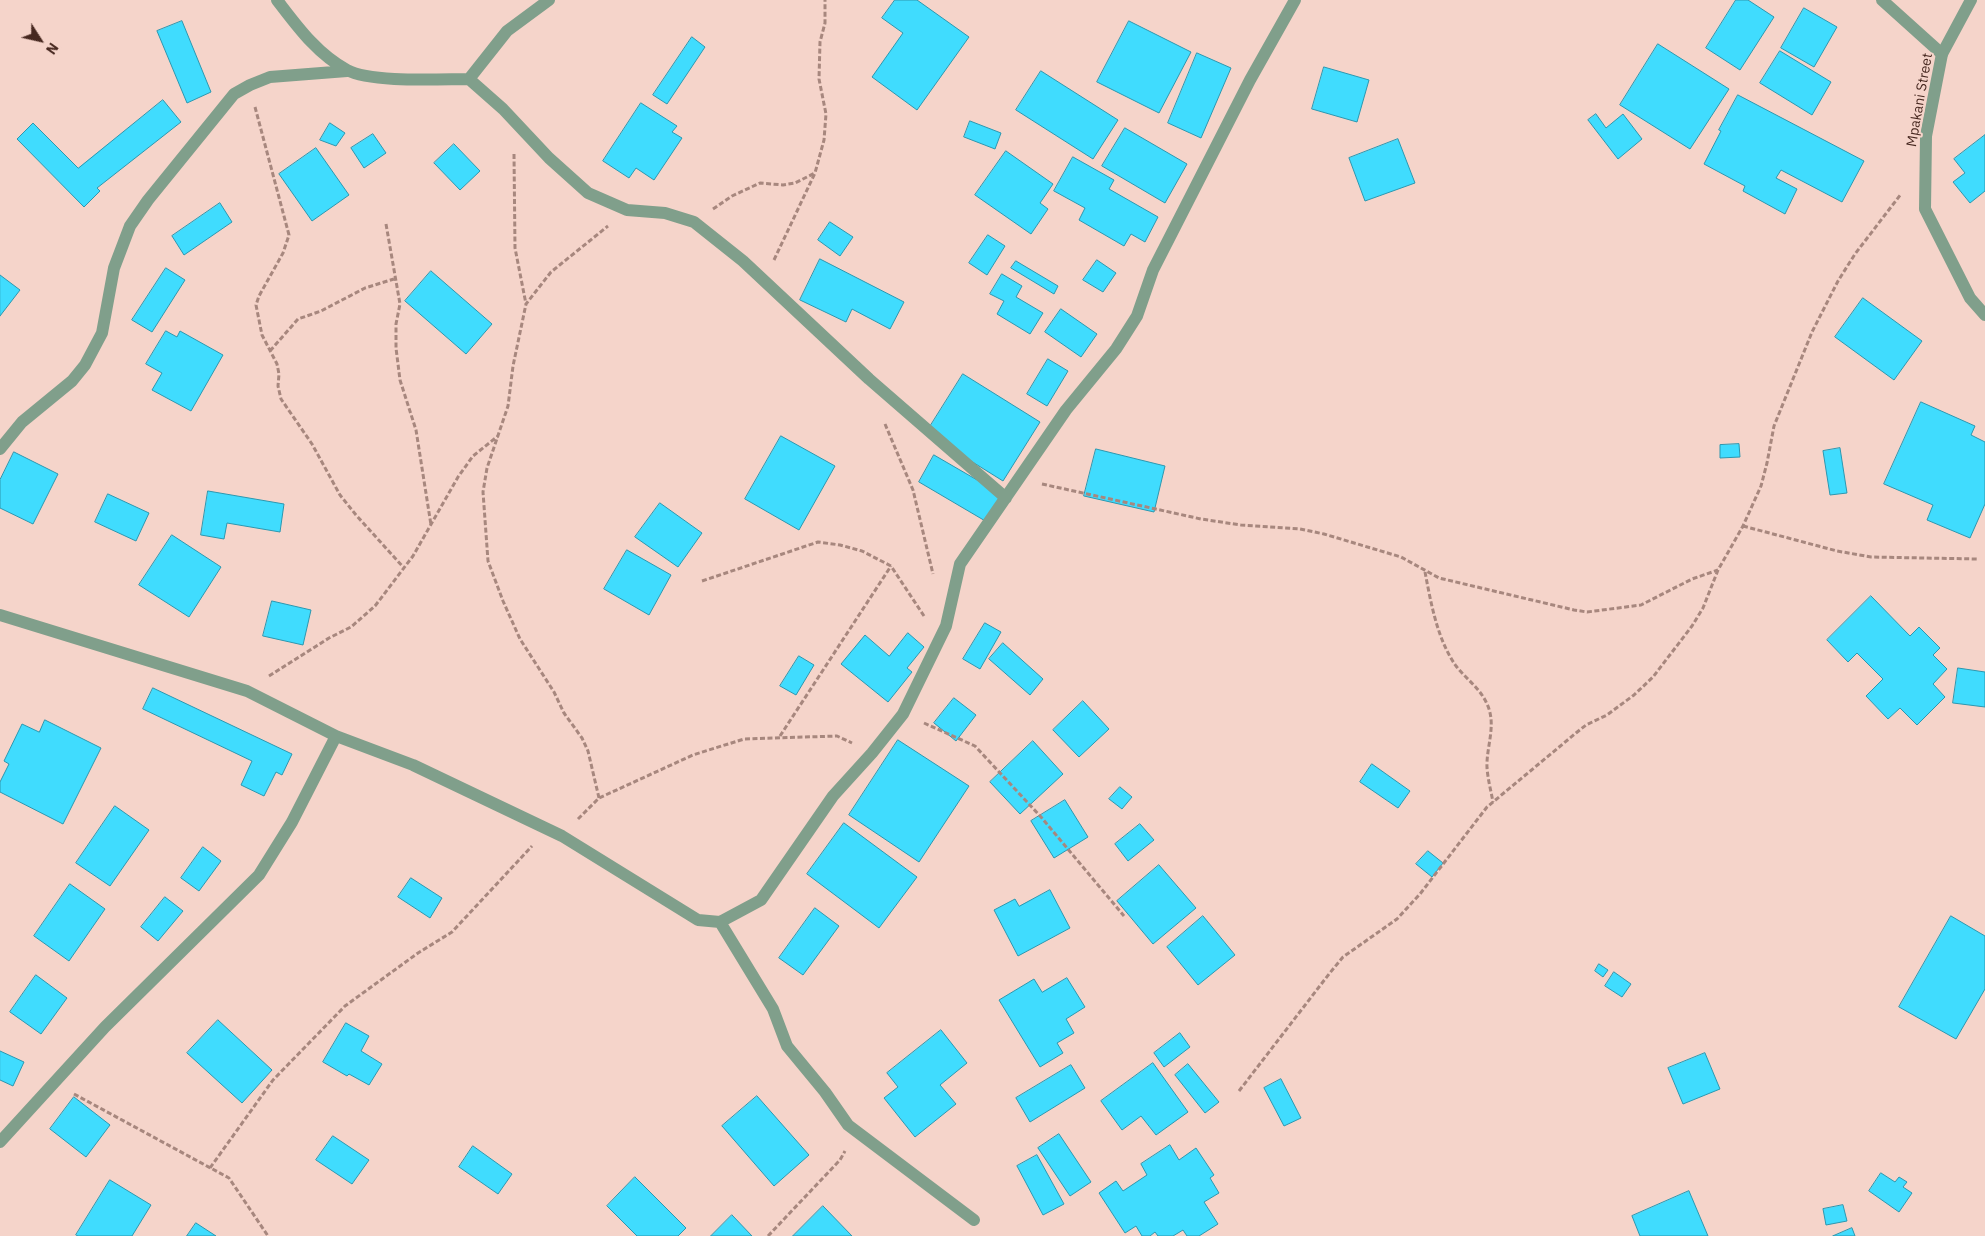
<!DOCTYPE html>
<html>
<head>
<meta charset="utf-8">
<style>
	body { margin:0 }
	#map { position:relative; width:1985px; height:1236px; overflow:hidden; background:#f5d4ca; font-family:"IBM Plex Sans",sans-serif }
	canvas { display:block }
	.north { position:absolute; left:15px; top:15px; width:50px; height:50px; -webkit-text-stroke:4px #f5d4ca; paint-order:stroke; rotate:125deg; font-size:14px; font-weight:700; line-height:20px; text-align:center; color:#472820 }
	.north::after { content:''; display:block; margin:auto; width:18px; height:22px; background:#472820; clip-path:polygon(50% 0,100% 100%,50% 72%,0 100%) }
</style>
</head>
<body>
<div id="map">
<canvas width="1985" height="1236"></canvas>
<div class="north">N</div>
</div>
<script>
const c = document.querySelector('canvas').getContext('2d');
c.lineJoin = 'round';
function fillPath(path, color) {
  c.fillStyle = color;
  c.fill(path, 'evenodd');
}
function strokePath(path, color, width, dash) {
  c.strokeStyle = color;
  c.lineWidth = width;
  c.lineCap = dash ? 'butt' : 'round';
  c.setLineDash(dash || []);
  c.stroke(path);
}
function write(font, color, halo, rows, align = 'center') {
  c.font = font + ' "IBM Plex Sans",sans-serif';
  c.lineWidth = 4;
  c.setLineDash([]);
  c.textBaseline = 'middle';
  c.strokeStyle = halo;
  c.fillStyle = color;
  for (const [text, x, y, turn = 0] of rows) {
    c.save();
    c.translate(x, y);
    c.rotate((+turn || 0) * Math.PI / 180);
    c.textAlign = isNaN(turn) ? turn : align;
    if (halo) c.strokeText(text, 0, 0);
    c.fillText(text, 0, 0);
    c.restore();
  }
}
const building = new Path2D(`
	M 895,0 L 917,0 L 969,37 L 917,110 L 872,77 L 903,33 L 882,18 Z
	M 1736,0 L 1748,0 L 1774,17 L 1740,70 L 1706,48 Z
	M 1804,8 L 1837,27 L 1814,67 L 1781,48 Z
	M 182,21 L 211,92 L 187,103 L 157,31 Z
	M 1129,21 L 1191,52 L 1159,113 L 1097,82 Z
	M 692,37 L 705,47 L 667,104 L 653,95 Z
	M 1658,44 L 1729,89 L 1690,149 L 1620,105 Z
	M 1780,51 L 1831,82 L 1812,115 L 1760,83 Z
	M 1197,53 L 1231,68 L 1201,138 L 1168,123 Z
	M 1324,67 L 1369,80 L 1357,122 L 1312,109 Z
	M 1041,71 L 1118,120 L 1093,159 L 1016,110 Z
	M 1738,95 L 1864,161 L 1842,202 L 1781,170 L 1776,178 L 1797,189 L 1785,214 L 1743,191 L 1745,186 L 1704,164 L 1721,131 L 1719,130 Z
	M 163,100 L 181,122 L 97,188 L 100,191 L 84,207 L 17,139 L 33,123 L 78,168 Z
	M 641,103 L 677,126 L 672,132 L 682,138 L 654,180 L 636,168 L 629,178 L 603,161 Z
	M 1596,114 L 1606,128 L 1623,114 L 1642,139 L 1618,159 L 1588,120 Z
	M 970,121 L 1001,133 L 995,149 L 964,137 Z
	M 330,123 L 345,133 L 336,146 L 320,140 Z
	M 1125,128 L 1187,164 L 1165,203 L 1102,166 Z
	M 373,134 L 386,153 L 364,168 L 351,148 Z
	M 1985,135 L 1985,191 L 1970,203 L 1953,182 L 1965,173 L 1954,159 Z
	M 1398,139 L 1415,183 L 1365,201 L 1349,158 Z
	M 454,144 L 480,171 L 460,190 L 434,163 Z
	M 316,148 L 349,195 L 312,221 L 279,174 Z
	M 1006,151 L 1053,184 L 1040,203 L 1048,209 L 1031,234 L 975,195 Z
	M 1073,157 L 1114,180 L 1109,189 L 1158,217 L 1145,242 L 1131,234 L 1124,246 L 1079,220 L 1085,208 L 1054,191 Z
	M 220,203 L 232,222 L 184,255 L 172,236 Z
	M 830,222 L 853,237 L 840,256 L 818,240 Z
	M 988,235 L 1005,246 L 987,275 L 969,263 Z
	M 820,259 L 904,302 L 890,329 L 852,309 L 846,322 L 800,300 Z
	M 1097,260 L 1116,273 L 1103,292 L 1083,280 Z
	M 1016,261 L 1058,286 L 1054,294 L 1011,268 Z
	M 166,268 L 185,280 L 152,332 L 132,320 Z
	M 431,271 L 492,324 L 466,354 L 405,301 Z
	M 1002,274 L 1022,286 L 1016,297 L 1043,313 L 1030,334 L 997,314 L 1004,301 L 990,294 Z
	M 0,275 L 20,290 L 0,316 Z
	M 1863,298 L 1922,341 L 1894,380 L 1835,337 Z
	M 1061,309 L 1097,334 L 1081,357 L 1045,332 Z
	M 166,331 L 177,337 L 180,331 L 223,355 L 191,411 L 152,390 L 162,373 L 146,364 Z
	M 1048,359 L 1068,371 L 1047,406 L 1027,394 Z
	M 963,374 L 1040,422 L 1003,481 L 926,433 Z
	M 1921,402 L 1975,426 L 1971,435 L 1985,442 L 1985,504 L 1970,538 L 1927,520 L 1933,505 L 1884,484 Z
	M 781,436 L 835,466 L 799,530 L 745,499 Z
	M 1739,444 L 1740,457 L 1720,458 L 1720,445 Z
	M 1840,448 L 1847,493 L 1830,495 L 1823,451 Z
	M 1096,449 L 1165,466 L 1154,512 L 1084,496 Z
	M 14,452 L 58,474 L 33,524 L 0,508 L 0,480 Z
	M 934,455 L 1003,495 L 987,522 L 919,482 Z
	M 208,491 L 284,504 L 280,532 L 227,523 L 224,539 L 201,535 Z
	M 108,494 L 149,513 L 136,541 L 95,522 Z
	M 660,503 L 702,533 L 678,567 L 635,537 Z
	M 172,535 L 221,567 L 189,617 L 139,585 Z
	M 627,550 L 671,575 L 649,615 L 604,589 Z
	M 1871,596 L 1910,636 L 1919,627 L 1940,648 L 1933,655 L 1947,669 L 1933,684 L 1945,697 L 1917,725 L 1900,708 L 1888,719 L 1866,696 L 1883,679 L 1857,653 L 1848,662 L 1827,640 Z
	M 272,601 L 311,610 L 303,645 L 263,636 Z
	M 985,623 L 1001,632 L 980,669 L 963,659 Z
	M 908,633 L 924,647 L 907,668 L 912,672 L 888,702 L 841,664 L 865,635 L 889,656 Z
	M 1003,643 L 1043,679 L 1030,695 L 989,659 Z
	M 799,656 L 814,665 L 796,695 L 780,686 Z
	M 1958,668 L 1985,672 L 1985,707 L 1953,703 Z
	M 153,688 L 292,754 L 282,775 L 276,772 L 264,796 L 241,785 L 252,761 L 143,709 Z
	M 954,698 L 976,715 L 956,741 L 934,723 Z
	M 1083,701 L 1109,729 L 1079,757 L 1053,730 Z
	M 45,720 L 101,748 L 63,824 L 0,792 L 0,782 L 9,764 L 4,761 L 22,724 L 39,732 Z
	M 898,740 L 969,786 L 919,862 L 849,815 Z
	M 1033,741 L 1063,774 L 1020,814 L 990,782 Z
	M 1372,764 L 1410,791 L 1398,808 L 1360,782 Z
	M 1120,787 L 1132,797 L 1122,809 L 1109,799 Z
	M 1065,800 L 1088,837 L 1054,858 L 1031,821 Z
	M 115,806 L 149,830 L 110,886 L 76,863 Z
	M 844,823 L 917,877 L 879,928 L 807,874 Z
	M 1140,824 L 1154,840 L 1128,861 L 1115,844 Z
	M 203,847 L 221,861 L 199,891 L 181,878 Z
	M 1428,851 L 1443,863 L 1432,877 L 1416,864 Z
	M 1159,865 L 1196,908 L 1153,944 L 1117,901 Z
	M 411,878 L 442,898 L 430,918 L 398,897 Z
	M 70,884 L 105,909 L 69,961 L 34,936 Z
	M 1050,890 L 1070,928 L 1018,956 L 994,910 L 1015,899 L 1019,906 Z
	M 165,897 L 183,911 L 158,941 L 141,927 Z
	M 815,908 L 839,926 L 803,975 L 779,958 Z
	M 1203,916 L 1235,955 L 1198,985 L 1167,947 Z
	M 1951,916 L 1985,936 L 1985,989 L 1956,1039 L 1899,1007 Z
	M 1599,964 L 1608,970 L 1603,977 L 1595,971 Z
	M 1614,972 L 1631,984 L 1622,997 L 1605,986 Z
	M 36,975 L 67,998 L 41,1034 L 10,1012 Z
	M 1067,978 L 1085,1007 L 1066,1019 L 1074,1033 L 1057,1043 L 1063,1053 L 1040,1067 L 999,1000 L 1034,979 L 1042,992 Z
	M 218,1020 L 272,1070 L 242,1103 L 187,1053 Z
	M 346,1023 L 369,1036 L 361,1051 L 382,1064 L 369,1085 L 349,1074 L 347,1076 L 323,1062 Z
	M 941,1030 L 967,1063 L 940,1085 L 956,1104 L 915,1137 L 884,1098 L 898,1087 L 887,1073 Z
	M 1180,1033 L 1190,1047 L 1164,1067 L 1154,1053 Z
	M 0,1051 L 24,1062 L 13,1086 L 0,1080 Z
	M 1705,1053 L 1720,1089 L 1683,1104 L 1668,1068 Z
	M 1153,1063 L 1188,1112 L 1156,1135 L 1141,1116 L 1122,1130 L 1101,1101 Z
	M 1188,1064 L 1219,1102 L 1205,1113 L 1175,1075 Z
	M 1071,1065 L 1085,1088 L 1030,1122 L 1016,1098 Z
	M 1281,1079 L 1301,1118 L 1284,1126 L 1264,1088 Z
	M 757,1096 L 809,1155 L 774,1186 L 722,1126 Z
	M 74,1097 L 110,1125 L 86,1157 L 50,1129 Z
	M 1059,1134 L 1091,1182 L 1070,1196 L 1038,1148 Z
	M 333,1136 L 369,1160 L 352,1184 L 316,1160 Z
	M 1170,1145 L 1179,1160 L 1196,1148 L 1214,1175 L 1210,1178 L 1219,1193 L 1204,1202 L 1218,1224 L 1199,1236 L 1187,1236 L 1183,1230 L 1173,1236 L 1158,1236 L 1155,1232 L 1150,1236 L 1142,1236 L 1136,1226 L 1125,1233 L 1099,1193 L 1116,1181 L 1123,1191 L 1147,1175 L 1141,1164 Z
	M 473,1146 L 512,1174 L 498,1194 L 459,1167 Z
	M 1037,1155 L 1064,1204 L 1043,1215 L 1017,1166 Z
	M 1881,1173 L 1895,1182 L 1899,1177 L 1907,1182 L 1903,1187 L 1912,1193 L 1899,1212 L 1869,1191 Z
	M 635,1177 L 686,1228 L 678,1236 L 637,1236 L 607,1206 Z
	M 110,1180 L 151,1205 L 132,1236 L 78,1236 L 76,1235 Z
	M 1689,1191 L 1708,1236 L 1640,1236 L 1632,1216 Z
	M 1843,1205 L 1847,1221 L 1826,1225 L 1823,1209 Z
	M 823,1206 L 852,1236 L 793,1236 Z
	M 732,1215 L 752,1236 L 711,1236 Z
	M 196,1223 L 216,1236 L 187,1236 Z
	M 1852,1228 L 1855,1236 L 1833,1236 Z`);
const path = new Path2D(`
	M 255,107 L 289,235 L 283,253 L 259,296 L 256,305 L 262,335 L 277,364 L 279,374 L 278,386 L 281,399 L 312,444 L 340,495 L 356,515 L 404,568
	M 514,154 L 515,248 L 526,304
	M 713,209 L 732,196 L 760,183 L 783,185 L 795,183 L 815,173
	M 386,224 L 400,304 L 396,324 L 396,348 L 400,380 L 416,430 L 431,525
	M 774,260 L 815,173 L 824,140 L 826,114 L 819,79 L 820,42 L 825,23 L 825,0
	M 270,351 L 298,319 L 321,311 L 365,288 L 394,279
	M 885,424 L 913,490 L 933,574
	M 1042,484 L 1201,519 L 1241,525 L 1300,529 L 1324,534 L 1401,557 L 1439,578 L 1574,610 L 1587,612 L 1641,605 L 1692,579 L 1718,570
	M 1743,526 L 1837,551 L 1871,557 L 1977,559
	M 1425,572 C 1431,603 1437,639 1456,666 C 1466,679 1480,688 1487,704 C 1497,725 1486,747 1487,768 C 1488,780 1491,791 1493,802
	M 702,581 L 818,542 L 840,545 L 862,551 L 891,566 L 924,616
	M 269,676 L 329,638 L 351,627 L 375,606 L 413,556 L 458,477 L 473,456 L 498,436
	M 924,723 L 975,746 L 1041,817 L 1124,916
	M 780,736 L 891,566
	M 599,798 L 588,751 L 582,738 L 564,713 L 554,692 L 520,639 L 503,601 L 488,561 L 483,492 L 487,468 L 508,406 L 513,366 L 526,304 L 551,272 L 608,226
	M 578,819 L 599,798 L 693,755 L 744,739 L 837,736 L 852,743
	M 1239,1091 L 1329,974 L 1343,957 L 1397,919 L 1420,894 L 1487,807 L 1576,733 L 1586,725 L 1607,715 L 1634,695 L 1653,677 L 1692,626 L 1703,608 L 1718,570 L 1743,526 L 1761,486 L 1767,463 L 1774,426 L 1812,332 L 1838,281 L 1855,254 L 1901,194
	M 74,1094 L 229,1178 L 268,1236
	M 210,1168 L 273,1080 L 345,1006 L 418,953 L 452,932 L 532,846
	M 768,1236 L 840,1160 L 845,1151`);
const minor = new Path2D(`
	M 277,0 C 297,26 317,54 347,70 C 371,83 440,79 469,79
	M 549,0 L 507,31 L 469,79 L 503,109 L 549,158 L 588,193 L 627,210 L 665,213 L 694,222 L 743,261 L 869,379 L 1006,498
	M 1882,0 L 1942,54
	M 0,449 L 22,422 L 72,381 L 85,365 L 102,333 L 114,268 L 130,226 L 148,200 L 234,94 L 250,85 L 270,77 L 347,71
	M 0,615 L 247,691 L 336,736 L 413,765 L 562,836 L 698,920 L 720,922 L 761,900 L 833,796 L 872,753 L 903,714 L 946,626 L 960,564 L 1066,410 L 1116,349 L 1137,316 L 1153,270 L 1250,80 L 1295,0
	M 720,922 L 773,1009 L 787,1046 L 825,1092 L 848,1125 L 974,1220
	M 0,1142 L 105,1027 L 259,875 L 292,822 L 336,736`);
const tertiary = new Path2D(`
	M 1971,0 L 1942,54 L 1926,136 L 1925,209 L 1970,298 L 1985,315`);
const streetNames = [
	["Mpakani Street",1920,100,-80]
];
fillPath(building, '#40dcfe');
strokePath(building, '#2c97af', 1);
strokePath(path, '#a7877e', 3, [5, 2.5]);
strokePath(minor, '#809f8b', 12);
strokePath(tertiary, '#809f8b', 12);
write('14px', '#472820', '#f5d4ca', streetNames);
</script>
</body>
</html>
